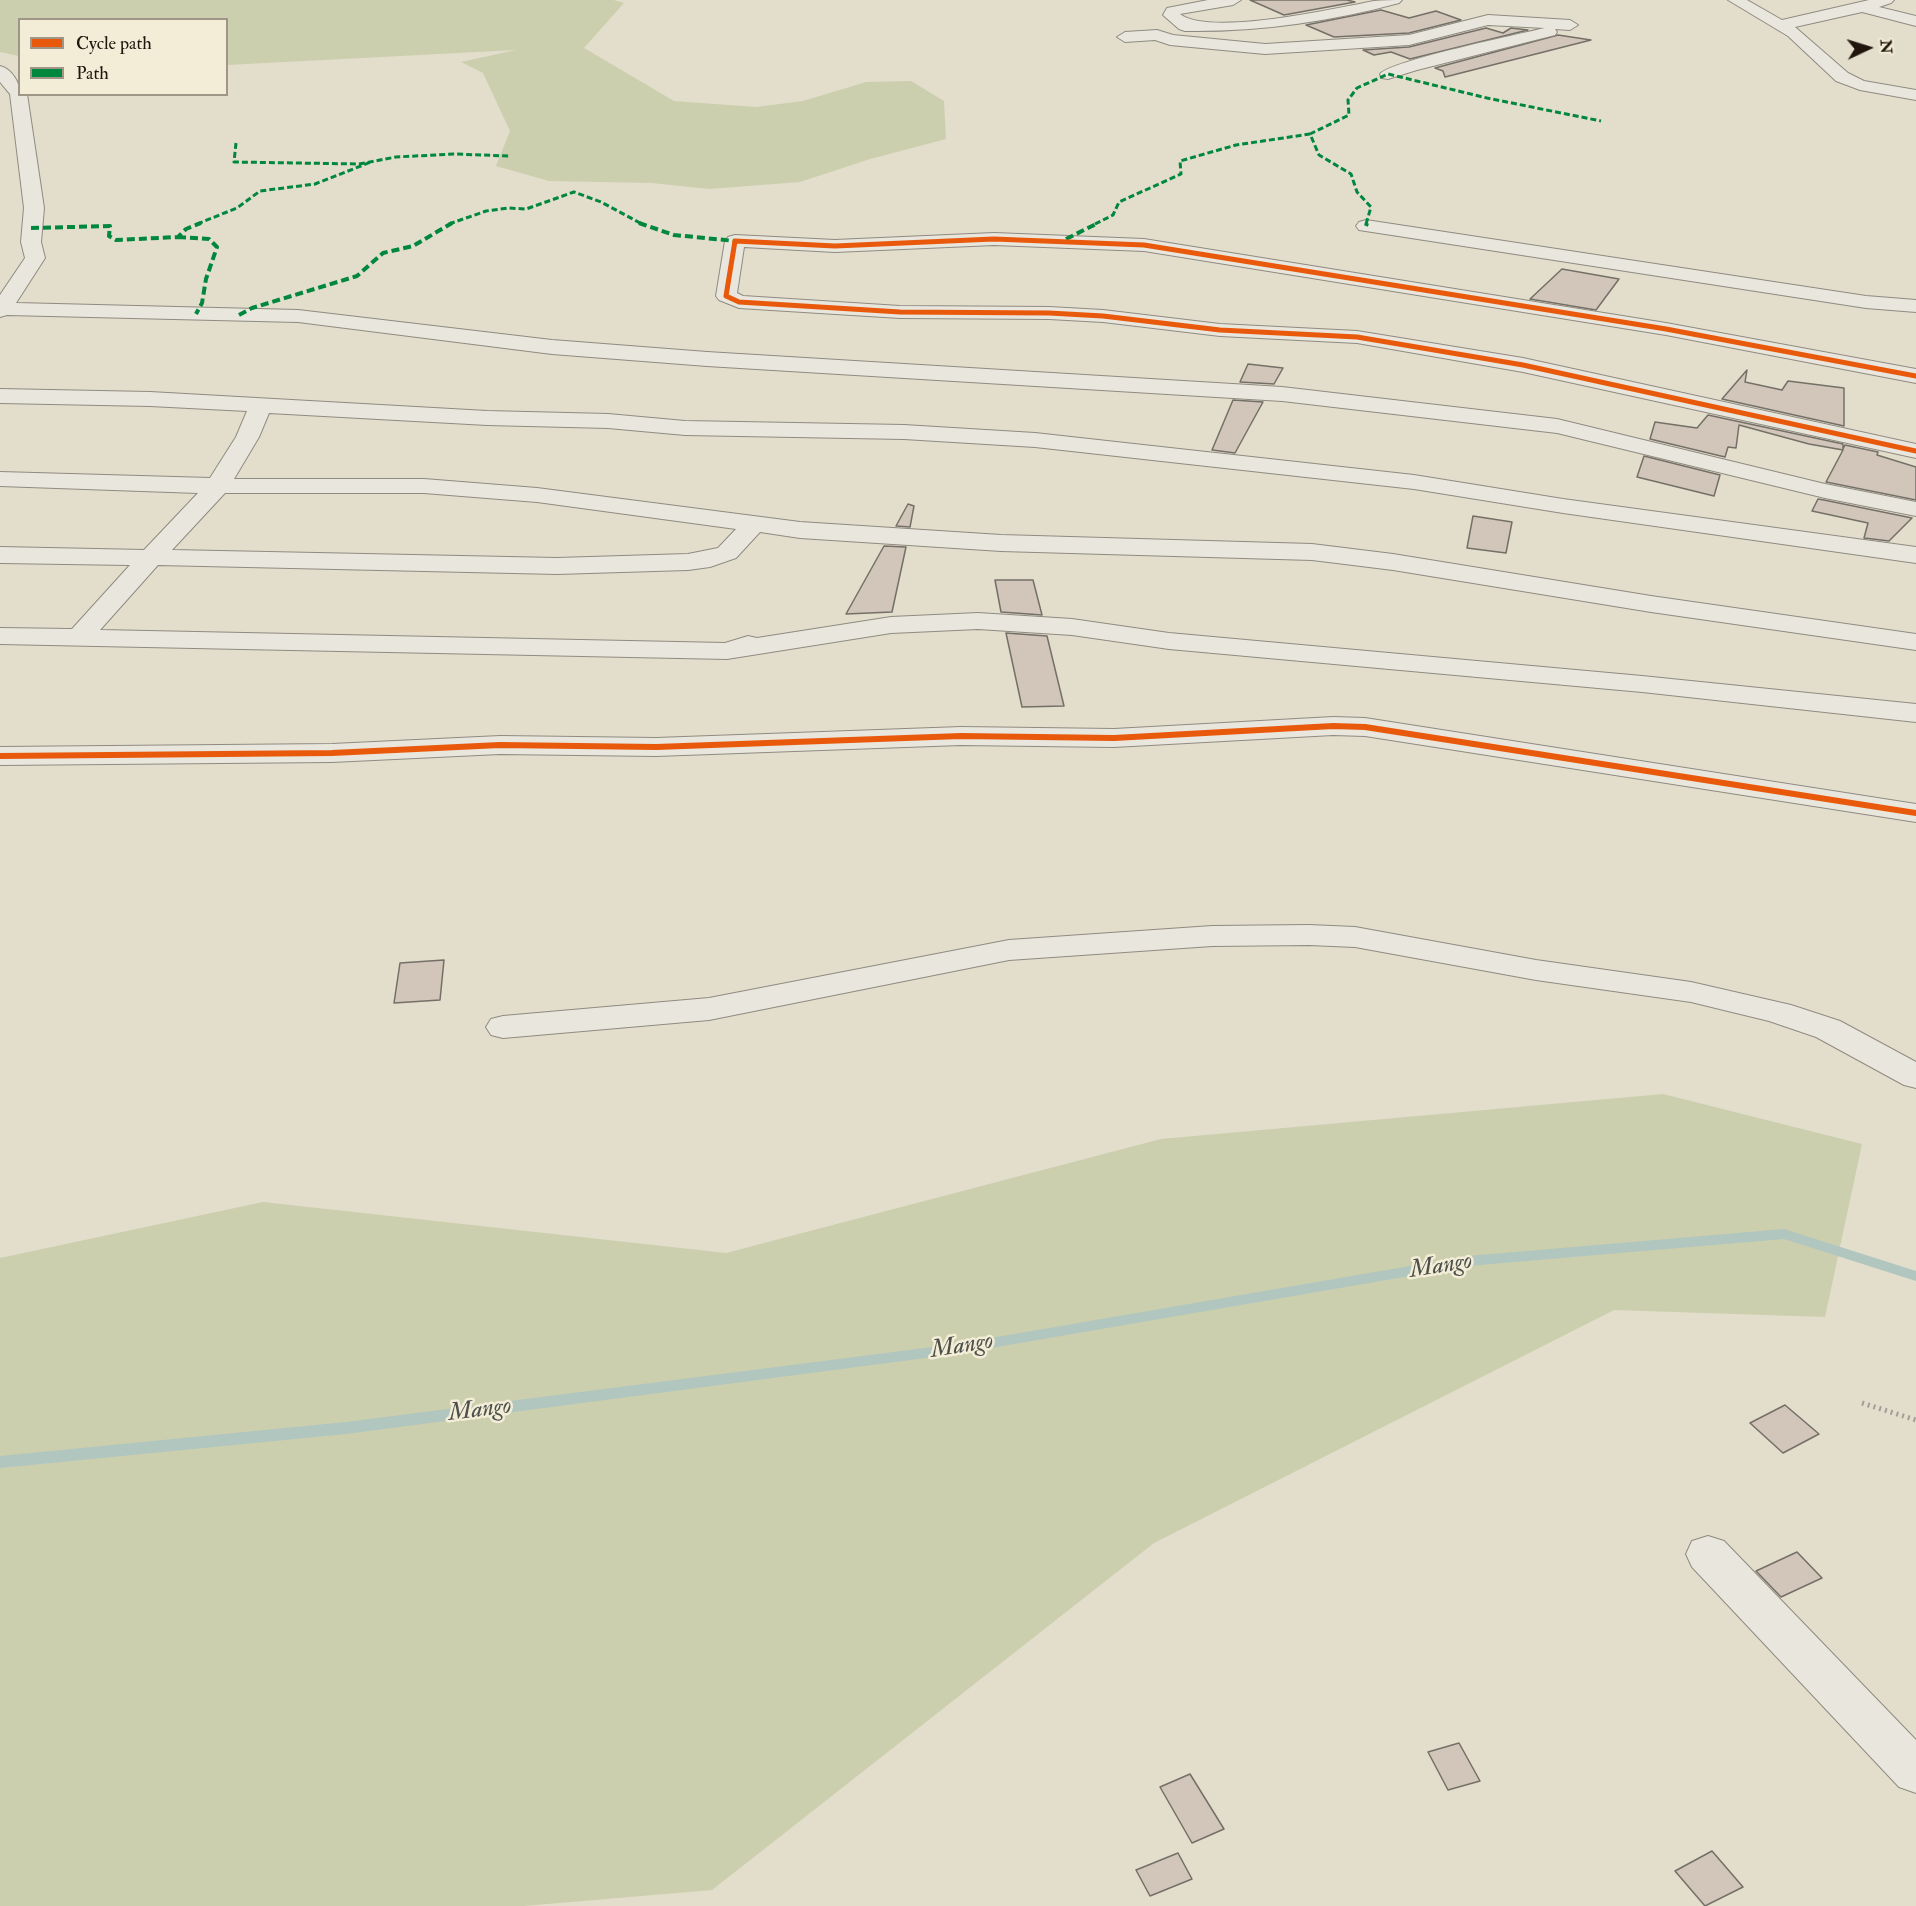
<!DOCTYPE html>
<html>
<head>
<meta charset="utf-8">
<style>
	body { margin:0 }
	#map { position:relative; width:1916px; height:1906px; overflow:hidden; background:#e3ddcc; font-family:"IM FELL Double Pica",serif }
	canvas { display:block }
	.legend { position:absolute; left:18px; top:18px; width:210px; height:78px; box-sizing:border-box; background:#f3ecd7; border:2px solid #9f9687; margin:0; padding:8px 10px; list-style:none; font-size:18px; color:#20160e }
	.legend li { display:flex; align-items:center; gap:12px; height:30px }
	.legend b { width:30px; border:2px solid #9f9687 }
	.north { position:absolute; left:1838px; top:18px; width:60px; height:60px; -webkit-text-stroke:4px #f3ecd7; paint-order:stroke; rotate:86deg; font-size:16px; font-weight:700; line-height:24px; text-align:center; color:#20160e }
	.north::after { content:''; display:block; margin:auto; width:21px; height:27px; background:#20160e; clip-path:polygon(50% 0,100% 100%,50% 72%,0 100%) }
</style>
</head>
<body>
<div id="map">
<canvas width="1916" height="1906"></canvas>
<ul class="legend">
<li><b style="height:8px;background:#e8590c"></b>Cycle path</li>
<li><b style="height:8px;background:#00873e"></b>Path</li>
</ul>
<div class="north">N</div>
</div>
<script>
const c = document.querySelector('canvas').getContext('2d');
c.lineJoin = 'round';
function fillPath(path, color) {
  c.fillStyle = color;
  c.fill(path, 'evenodd');
}
function strokePath(path, color, width, dash) {
  c.strokeStyle = color;
  c.lineWidth = width;
  c.lineCap = dash ? 'butt' : 'round';
  c.setLineDash(dash || []);
  c.stroke(path);
}
function write(font, color, halo, rows, align = 'center') {
  c.font = font + ' "IM FELL Double Pica",serif';
  c.lineWidth = 5;
  c.setLineDash([]);
  c.textBaseline = 'middle';
  c.strokeStyle = halo;
  c.fillStyle = color;
  for (const [text, x, y, turn = 0] of rows) {
    c.save();
    c.translate(x, y);
    c.rotate((+turn || 0) * Math.PI / 180);
    c.textAlign = isNaN(turn) ? turn : align;
    if (halo) c.strokeText(text, 0, 0);
    c.fillText(text, 0, 0);
    c.restore();
  }
}
const green = new Path2D(`
	M 0,0 L 614,0 L 624,3 L 584,48 L 674,101 L 756,107 L 803,101 L 866,82 L 911,81 L 944,101 L 946,139 L 870,159 L 800,182 L 709,189 L 652,183 L 549,181 L 496,166 L 510,131 L 483,73 L 461,62 L 516,50 L 227,65 L 226,20 L 20,20 L 19,56 L 0,52 Z
	M 1663,1094 L 1862,1144 L 1825,1317 L 1614,1310 L 1154,1543 L 712,1890 L 524,1906 L 0,1906 L 0,1258 L 263,1202 L 726,1253 L 1161,1139 Z`);
const stream = new Path2D(`
	M 1784,1229 L 1916,1271 L 1916,1281 L 1784,1239 L 1468,1266 L 956,1354 L 346,1434 L 0,1468 L 0,1456 L 346,1422 L 956,1344 L 1468,1256 Z`);
const building = new Path2D(`
	M 1250,0 L 1347,0 L 1355,2 L 1284,15 Z
	M 1381,10 L 1409,18 L 1436,11 L 1461,20 L 1409,33 L 1334,37 L 1306,25 Z
	M 1486,28 L 1503,33 L 1511,28 L 1528,30 L 1410,59 L 1391,52 L 1374,55 L 1363,50 L 1409,47 Z
	M 1558,35 L 1591,40 L 1445,77 L 1443,71 L 1435,68 Z
	M 1562,269 L 1619,279 L 1596,310 L 1530,299 Z
	M 1248,364 L 1283,368 L 1274,384 L 1240,382 Z
	M 1747,370 L 1745,382 L 1782,390 L 1788,381 L 1844,388 L 1844,426 L 1722,399 Z
	M 1233,400 L 1263,402 L 1235,453 L 1212,450 Z
	M 1708,415 L 1843,444 L 1843,449 L 1845,445 L 1878,452 L 1877,455 L 1916,467 L 1916,500 L 1826,482 L 1843,450 L 1809,444 L 1739,425 L 1736,448 L 1728,447 L 1725,457 L 1650,439 L 1655,422 L 1697,428 Z
	M 1644,456 L 1720,475 L 1714,496 L 1637,477 Z
	M 1818,499 L 1824,500 L 1912,518 L 1889,541 L 1864,538 L 1868,523 L 1812,511 Z
	M 908,504 L 914,506 L 910,527 L 896,526 Z
	M 1473,516 L 1512,522 L 1506,553 L 1467,548 Z
	M 884,546 L 906,547 L 892,612 L 846,614 Z
	M 995,580 L 1033,580 L 1042,615 L 1001,612 Z
	M 1006,633 L 1047,636 L 1064,706 L 1022,707 Z
	M 444,960 L 440,1000 L 394,1003 L 400,963 Z
	M 1785,1405 L 1819,1434 L 1783,1453 L 1750,1423 Z
	M 1797,1552 L 1822,1578 L 1781,1597 L 1756,1571 Z
	M 1459,1743 L 1480,1781 L 1448,1790 L 1428,1752 Z
	M 1190,1774 L 1224,1829 L 1192,1843 L 1160,1787 Z
	M 1712,1851 L 1743,1887 L 1705,1906 L 1675,1871 Z
	M 1178,1853 L 1192,1879 L 1150,1896 L 1136,1870 Z`);
const path = new Path2D(`
	M 1862,1403 L 1916,1420`);
const minor = new Path2D(`
	M 1208,0 L 1241,0 L 1233,5 L 1180,14 C 1210,37 1336,8 1374,1 C 1383,0 1393,0 1402,0 L 1399,3 C 1329,22 1258,32 1185,31 L 1179,29 L 1163,15 L 1167,8 Z
	M 1728,0 L 1747,0 L 1782,20 L 1869,0 L 1894,0 L 1891,3 L 1879,7 L 1916,16 L 1916,26 L 1862,12 L 1795,27 L 1848,73 L 1864,81 L 1916,90 L 1916,100 L 1860,90 L 1836,81 L 1788,36 Z
	M 1488,15 L 1570,20 L 1578,25 L 1570,30 L 1555,29 L 1557,32 L 1555,35 L 1417,70 L 1388,79 L 1382,78 L 1380,74 C 1390,61 1520,34 1545,28 L 1488,25 L 1409,45 L 1265,54 L 1170,45 L 1155,40 L 1125,42 L 1117,37 L 1125,32 L 1157,30 L 1173,35 L 1265,44 L 1409,35 Z
	M 0,66 C 12,69 20,83 20,94 L 27,94 L 44,208 L 41,242 L 45,258 L 16,303 L 298,310 L 552,340 L 707,352 L 1282,387 L 1557,419 L 1825,484 L 1916,502 L 1916,516 L 1825,498 L 1557,433 L 1282,401 L 707,366 L 552,354 L 298,322 L 7,315 L 0,317 L 0,295 L 25,258 L 21,242 L 24,208 L 10,94 L 0,82 Z
	M 1366,220 L 1866,296 L 1916,300 L 1916,312 L 1866,308 L 1359,230 L 1356,226 L 1359,222 Z
	M 994,233 L 1144,239 L 1666,323 L 1916,369 L 1916,383 L 1666,335 L 1144,251 L 994,245 L 835,252 L 744,247 L 737,293 L 743,296 L 900,306 L 1049,307 L 1103,310 L 1220,324 L 1357,331 L 1523,358 L 1916,444 L 1916,458 L 1523,372 L 1357,343 L 1220,336 L 1103,322 L 1049,319 L 900,318 L 739,308 L 719,300 L 716,296 L 725,241 L 728,237 L 735,235 L 835,240 Z
	M 0,389 L 150,392 L 487,411 L 608,414 L 685,421 L 904,425 L 1035,433 L 1414,475 L 1563,499 L 1916,547 L 1916,563 L 1563,513 L 1414,489 L 1035,447 L 904,439 L 685,435 L 608,428 L 487,425 L 269,413 L 259,437 L 234,479 L 424,479 L 537,488 L 800,522 L 1001,535 L 1312,544 L 1393,554 L 1651,596 L 1916,634 L 1916,650 L 1651,612 L 1393,570 L 1312,560 L 1001,551 L 800,538 L 760,532 L 736,558 L 710,567 L 688,570 L 557,574 L 158,565 L 100,630 L 725,643 L 748,636 L 757,638 L 891,617 L 978,613 L 1072,619 L 1169,633 L 1642,676 L 1916,704 L 1916,722 L 1642,692 L 1169,649 L 1072,635 L 978,629 L 891,633 L 727,659 L 0,644 L 0,628 L 72,629 L 130,565 L 0,563 L 0,547 L 144,550 L 198,493 L 0,486 L 0,472 L 210,478 L 236,437 L 247,411 L 150,406 L 0,403 ZM 225,493 L 424,493 L 537,502 L 736,529 L 718,548 L 688,554 L 557,558 L 172,550 Z
	M 1333,717 L 1365,718 L 1916,804 L 1916,822 L 1365,736 L 1333,735 L 1114,747 L 961,745 L 656,756 L 500,754 L 332,762 L 0,765 L 0,747 L 332,744 L 500,736 L 656,738 L 961,727 L 1114,729 Z
	M 1309,925 L 1355,927 L 1536,960 L 1691,982 L 1791,1005 L 1840,1021 L 1916,1062 L 1916,1088 L 1904,1085 L 1816,1037 L 1769,1021 L 1691,1002 L 1536,980 L 1355,947 L 1309,945 L 1212,946 L 1009,960 L 709,1020 L 503,1038 L 491,1035 L 486,1027 L 491,1019 L 503,1016 L 709,998 L 1009,940 L 1212,926 Z
	M 1708,1536 L 1724,1541 L 1916,1740 L 1916,1793 L 1899,1787 L 1692,1567 L 1686,1554 L 1692,1541 Z`);
const quietFar1 = new Path2D(`
	M 236,143 L 234,162 L 359,164 L 396,157 L 454,154 L 509,156
	M 197,224 L 237,208 L 260,191 L 315,184 L 371,162
	M 449,224 L 486,211 L 508,208 L 526,209 L 574,192 L 601,202 L 642,224
	M 1095,224 L 1113,215 L 1119,202 L 1181,174 L 1180,161 L 1236,145 L 1310,134
	M 1366,224 L 1371,207 L 1357,192 L 1351,174 L 1319,155 L 1310,134 L 1349,115 L 1348,100 L 1357,88 L 1388,74 L 1487,98 L 1601,121`);
const quiet = new Path2D(`
	M 639,223 L 674,235 L 735,241
	M 1366,226 L 1367,223
	M 31,228 L 110,226 L 109,236 L 116,240 L 178,237 L 186,229 L 201,223
	M 178,237 L 209,239 L 217,247 L 206,279 L 202,303 L 196,314
	M 1066,239 L 1098,223
	M 239,315 L 252,308 L 357,276 L 383,253 L 413,246 L 452,223`);
const cyclewayFar1 = new Path2D(`
	M 1916,376 L 1666,329 L 1144,245 L 994,239 L 835,246 L 735,241 L 726,296 L 739,302 L 900,312 L 1049,313 L 1103,316 L 1220,330 L 1357,337 L 1523,365 L 1916,451`);
const cycleway = new Path2D(`
	M 0,756 L 332,753 L 500,745 L 656,747 L 961,736 L 1114,738 L 1333,726 L 1365,727 L 1916,813`);
const nearWaternames = [
	["Mango",1441,1267,-9],
	["Mango",962,1347,-9],
	["Mango",480,1411,-7]
];
fillPath(green, '#cbcfad');
fillPath(stream, '#b1c6bf');
fillPath(building, '#d2c5b9');
strokePath(building, '#747067', 1.5);
strokePath(minor, '#8f8b81', 2);
strokePath(path, '#a29f98', 5, [2, 4]);
fillPath(minor, '#e9e6dd');
strokePath(quietFar1, '#00873e', 3, [6, 3]);
strokePath(quiet, '#00873e', 4, [8, 4]);
strokePath(cyclewayFar1, '#e8590c', 5);
strokePath(cycleway, '#e8590c', 6);
write('italic 24px', '#4b504a', '#f3ecd7', nearWaternames);
</script>
</body>
</html>
